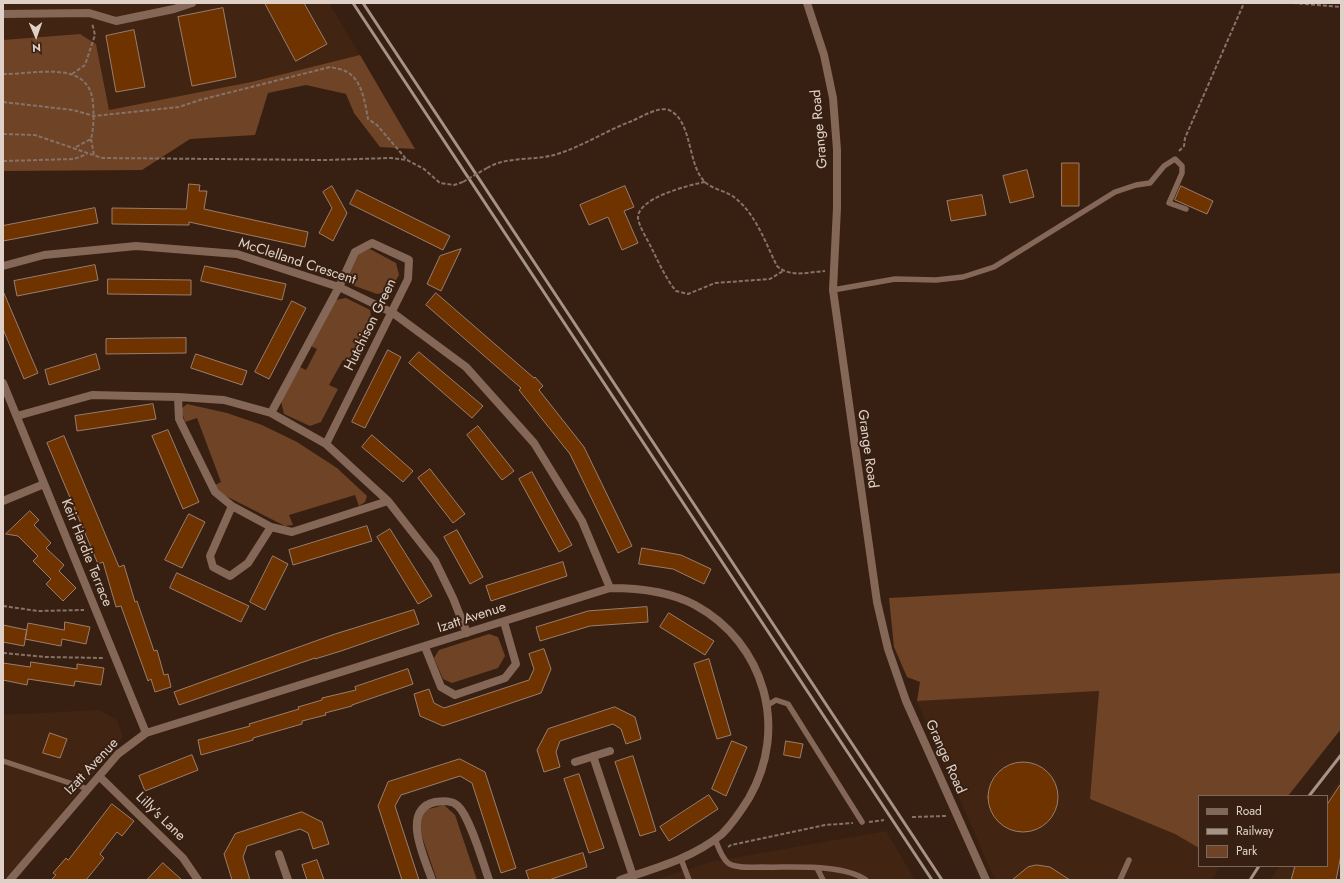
<!DOCTYPE html>
<html>
<head>
<meta charset="utf-8">
<style>
	body { margin:0 }
	#map { position:relative; width:1344px; height:883px; overflow:hidden; background:#372012; font-family:Jost,sans-serif }
	canvas { display:block }
	.frame { position:absolute; inset:0; border:4px solid #e0d1c8; pointer-events:none }
	.legend { position:absolute; left:1198px; top:795px; width:130px; height:72px; box-sizing:border-box; background:#372012; border:1px solid #7b675b; margin:0; padding:5px 7px; list-style:none; font-size:12px; color:#e0d1c8 }
	.legend li { display:flex; align-items:center; gap:8px; height:20px }
	.legend b { width:20px; border:1px solid #7b675b }
	.north { position:absolute; left:16px; top:16px; width:40px; height:40px; -webkit-text-stroke:3px #372012; paint-order:stroke; rotate:178deg; font-size:11px; font-weight:700; line-height:16px; text-align:center; color:#e0d1c8 }
	.north::after { content:''; display:block; margin:auto; width:14px; height:18px; background:#e0d1c8; clip-path:polygon(50% 0,100% 100%,50% 72%,0 100%) }
</style>
</head>
<body>
<div id="map">
<canvas width="1344" height="883"></canvas>
<div class="frame"></div>
<ul class="legend">
<li><b style="height:5px;background:#846756"></b>Road</li>
<li><b style="height:5px;background:#a59388"></b>Railway</li>
<li><b style="height:11px;background:#6f4326"></b>Park</li>
</ul>
<div class="north">N</div>
</div>
<script>
const c = document.querySelector('canvas').getContext('2d');
c.lineJoin = 'round';
function fillPath(path, color) {
  c.fillStyle = color;
  c.fill(path, 'evenodd');
}
function strokePath(path, color, width, dash) {
  c.strokeStyle = color;
  c.lineWidth = width;
  c.lineCap = dash ? 'butt' : 'round';
  c.setLineDash(dash || []);
  c.stroke(path);
}
function write(font, color, halo, rows, align = 'center') {
  c.font = font + ' Jost,sans-serif';
  c.lineWidth = 4;
  c.setLineDash([]);
  c.textBaseline = 'middle';
  c.strokeStyle = halo;
  c.fillStyle = color;
  for (const [text, x, y, turn = 0] of rows) {
    c.save();
    c.translate(x, y);
    c.rotate((+turn || 0) * Math.PI / 180);
    c.textAlign = isNaN(turn) ? turn : align;
    if (halo) c.strokeText(text, 0, 0);
    c.fillText(text, 0, 0);
    c.restore();
  }
}
const built = new Path2D(`
	M 3,3 L 329,3 L 360,55 L 251,82 L 109,110 L 96,44 L 80,34 L 3,40 Z
	M 1099,691 L 1090,799 L 1175,834 L 1199,848 L 1199,866 L 1219,866 L 1213,880 L 995,880 L 917,701 Z
	M 99,710 L 117,720 L 123,737 L 7,880 L 3,880 L 3,715 Z
	M 1341,779 L 1341,880 L 1270,880 L 1279,866 L 1327,866 L 1327,798 Z
	M 886,831 L 915,880 L 655,880 L 711,862 Z`);
const green = new Path2D(`
	M 80,34 L 96,44 L 109,110 L 251,82 L 360,55 L 415,149 L 380,147 L 354,113 L 346,94 L 306,85 L 268,93 L 255,135 L 190,139 L 142,170 L 3,171 L 3,40 Z
	M 370,249 L 396,263 L 399,275 L 389,292 L 377,294 L 352,285 L 348,275 L 357,254 Z
	M 346,298 L 370,310 L 372,324 L 352,364 L 343,360 L 329,385 L 338,389 L 321,422 L 310,426 L 284,414 L 281,401 L 300,367 L 306,370 L 317,349 L 311,346 L 335,300 Z
	M 187,404 L 227,413 L 262,425 L 297,442 L 337,468 L 367,496 L 365,502 L 359,506 L 355,495 L 289,515 L 293,525 L 285,526 L 218,492 L 215,485 L 221,482 L 197,418 L 185,422 L 181,409 Z
	M 1341,573 L 1341,729 L 1288,796 L 1199,796 L 1199,848 L 1175,834 L 1090,799 L 1099,691 L 917,701 L 920,682 L 907,677 L 894,647 L 889,598 Z
	M 489,634 L 498,637 L 505,656 L 498,668 L 452,683 L 443,679 L 434,658 L 439,650 Z
	M 444,805 L 455,815 L 477,880 L 437,880 L 418,825 L 425,810 Z`);
const building = new Path2D(`
	M 265,3 L 304,3 L 327,44 L 296,61 Z
	M 223,8 L 236,77 L 192,86 L 178,17 Z
	M 134,30 L 145,87 L 116,92 L 106,36 Z
	M 1062,163 L 1079,163 L 1079,206 L 1062,206 Z
	M 1027,170 L 1034,197 L 1010,203 L 1003,176 Z
	M 189,184 L 200,185 L 199,191 L 207,191 L 204,209 L 308,232 L 305,247 L 189,222 L 189,225 L 112,224 L 112,208 L 186,209 Z
	M 332,186 L 347,213 L 333,241 L 319,233 L 332,208 L 323,192 Z
	M 625,186 L 634,207 L 624,211 L 638,243 L 622,250 L 608,217 L 589,225 L 580,205 Z
	M 1181,186 L 1213,201 L 1207,214 L 1175,200 Z
	M 357,190 L 450,236 L 443,250 L 350,204 Z
	M 982,195 L 986,215 L 951,221 L 947,201 Z
	M 95,208 L 98,223 L 3,241 L 3,226 Z
	M 461,249 L 441,291 L 427,284 L 440,256 Z
	M 95,265 L 98,280 L 17,296 L 14,281 Z
	M 205,266 L 286,284 L 282,300 L 201,281 Z
	M 108,279 L 191,280 L 191,295 L 108,294 Z
	M 3,291 L 38,373 L 24,379 L 3,329 Z
	M 436,293 L 534,378 L 535,377 L 543,386 L 539,390 L 584,447 L 632,546 L 618,553 L 570,454 L 519,390 L 521,388 L 426,305 Z
	M 292,301 L 306,308 L 269,379 L 255,372 Z
	M 186,338 L 186,353 L 106,354 L 106,339 Z
	M 388,350 L 401,357 L 365,428 L 352,422 Z
	M 419,352 L 483,406 L 472,418 L 409,363 Z
	M 96,354 L 100,369 L 49,385 L 45,370 Z
	M 196,354 L 247,371 L 242,385 L 191,368 Z
	M 153,404 L 156,419 L 77,431 L 75,416 Z
	M 478,426 L 514,471 L 502,480 L 467,435 Z
	M 168,430 L 199,502 L 183,509 L 152,436 Z
	M 372,435 L 413,471 L 403,482 L 362,447 Z
	M 64,436 L 119,567 L 124,565 L 135,602 L 137,601 L 154,651 L 157,650 L 164,675 L 168,674 L 171,687 L 155,692 L 151,679 L 148,681 L 121,606 L 116,607 L 103,562 L 98,564 L 47,443 Z
	M 430,469 L 465,514 L 453,523 L 418,478 Z
	M 532,472 L 572,545 L 559,552 L 519,479 Z
	M 30,511 L 39,520 L 34,525 L 51,543 L 46,548 L 64,565 L 59,571 L 76,588 L 63,601 L 46,584 L 51,579 L 33,561 L 38,556 L 18,536 L 6,534 Z
	M 189,514 L 205,522 L 182,568 L 165,560 Z
	M 367,526 L 372,541 L 293,565 L 289,550 Z
	M 390,529 L 432,596 L 418,604 L 377,537 Z
	M 457,530 L 483,577 L 470,584 L 444,537 Z
	M 642,548 L 681,555 L 711,569 L 704,584 L 673,569 L 639,564 Z
	M 273,556 L 288,564 L 265,610 L 250,602 Z
	M 563,562 L 567,576 L 491,601 L 486,586 Z
	M 177,573 L 249,606 L 241,622 L 170,588 Z
	M 647,607 L 648,622 L 590,626 L 540,641 L 536,627 L 588,611 Z
	M 414,610 L 419,624 L 341,651 L 315,659 L 315,658 L 179,705 L 174,692 L 335,634 Z
	M 669,613 L 714,641 L 705,655 L 660,627 Z
	M 65,622 L 90,627 L 86,644 L 62,639 L 61,646 L 25,639 L 28,623 L 64,630 Z
	M 3,625 L 27,630 L 24,646 L 3,642 Z
	M 544,649 L 551,669 L 541,693 L 443,726 L 420,716 L 414,694 L 429,689 L 434,703 L 444,708 L 529,680 L 534,669 L 529,654 Z
	M 709,659 L 731,735 L 717,739 L 694,664 Z
	M 31,662 L 77,669 L 77,664 L 104,668 L 101,685 L 75,681 L 74,686 L 28,679 L 27,685 L 3,680 L 3,663 L 30,667 Z
	M 408,669 L 413,684 L 352,705 L 352,706 L 325,713 L 326,715 L 302,721 L 302,724 L 253,738 L 253,740 L 201,755 L 198,740 L 250,726 L 249,724 L 299,709 L 298,707 L 322,700 L 322,698 L 356,690 L 355,687 Z
	M 615,707 L 635,717 L 641,739 L 626,744 L 621,729 L 613,724 L 560,741 L 556,752 L 560,767 L 544,772 L 537,750 L 548,729 Z
	M 50,733 L 67,739 L 60,758 L 43,753 Z
	M 732,741 L 747,747 L 726,796 L 712,789 Z
	M 786,741 L 803,744 L 800,758 L 784,755 Z
	M 192,755 L 198,770 L 145,791 L 139,776 Z
	M 633,756 L 656,831 L 640,836 L 615,762 Z
	M 460,759 L 485,772 L 516,868 L 501,873 L 472,783 L 460,776 L 401,795 L 395,806 L 419,880 L 402,880 L 378,806 L 388,782 Z
	M988 797a35 35 0 1 1 70 0a35 35 0 1 1-70 0Z
	M 579,774 L 604,848 L 589,853 L 564,779 Z
	M 1341,784 L 1341,855 L 1336,880 L 1291,880 L 1295,866 L 1327,866 L 1327,805 Z
	M 709,795 L 718,809 L 669,841 L 660,827 Z
	M 112,804 L 134,821 L 122,836 L 117,832 L 100,854 L 104,858 L 86,880 L 51,880 L 56,875 L 53,873 L 66,858 L 68,860 Z
	M 302,812 L 322,822 L 329,844 L 313,849 L 308,833 L 300,829 L 247,846 L 243,857 L 250,880 L 232,880 L 224,854 L 235,834 Z
	M 583,853 L 587,867 L 549,880 L 529,880 L 526,871 Z
	M 317,860 L 324,880 L 307,880 L 302,865 Z
	M 163,863 L 182,880 L 147,880 Z
	M 1037,865 L 1050,867 L 1070,880 L 1012,880 L 1028,867 Z`);
const path = new Path2D(`
	M 1293,3 L 1341,7
	M 3,74 C 34,75 89,58 93,103 C 94,116 94,126 91,139 L 74,148
	M 72,74 L 85,65 L 95,35 L 92,23
	M 3,102 L 73,110 L 94,116 L 179,107 L 200,100 L 330,67 C 335,68 341,69 345,71 C 362,78 365,103 368,119 L 377,125 L 407,160
	M 3,134 L 35,135 L 102,158 L 325,160 L 391,158 L 407,160 L 424,169 L 440,183 L 454,185 L 463,182
	M 91,139 L 94,155
	M 1179,151 L 1184,146 L 1185,138 L 1244,3
	M 3,161 L 74,159 L 87,154
	M 487,168 C 507,156 532,161 554,155 C 582,147 605,131 632,121 C 641,117 659,106 669,110 C 693,121 687,165 705,182 C 712,189 726,191 734,197 C 756,214 765,242 777,266 C 790,278 809,272 825,271
	M 705,182 C 689,185 637,198 638,218 C 639,227 648,240 652,249 C 659,263 666,279 676,291 L 688,294 L 715,283 L 770,279 L 783,271
	M 3,606 L 38,611 L 84,610
	M 3,653 L 46,657 L 104,658
	M 912,817 L 946,816
	M 869,822 L 884,820
	M 728,847 L 731,845 L 825,825 L 853,823`);
const service = new Path2D(`
	M 833,290 L 895,279 L 936,280 L 963,277 L 994,267 L 1115,192 L 1136,185 L 1150,183 L 1164,166 L 1175,159 L 1182,166 L 1182,173 L 1169,203 L 1186,209
	M 768,705 L 776,700 L 788,704 L 862,822
	M 3,761 L 88,789
	M 715,839 C 718,846 721,857 728,863 C 737,869 752,867 761,867 C 790,868 842,863 866,880
	M 681,859 L 689,880
	M 817,868 L 823,880
	M 1120,880 L 1129,860`);
const minor = new Path2D(`
	M 3,14 L 89,13 L 116,21 L 174,9 L 192,3
	M 3,266 L 44,255 L 136,246 L 237,254 L 339,287 L 393,313 L 466,367 L 534,443 L 582,521 L 610,588
	M 3,383 L 146,733
	M 178,397 L 179,419 L 215,492 L 232,506 L 271,527 L 292,532 L 388,501
	M 271,413 L 339,287 L 355,252 L 372,243 L 409,260 L 408,279 L 326,444
	M 17,416 L 92,395 L 178,397 L 224,400 L 271,413 L 326,444 L 388,501 L 435,561 L 453,598 L 467,633
	M 3,501 L 44,484
	M 232,506 L 210,556 L 213,567 L 230,576 L 248,563 L 271,527
	M 425,647 L 441,687 L 455,695 L 505,678 L 516,664 L 504,622
	M 593,756 L 633,876
	M 575,762 L 610,751
	M 100,777 L 183,858 L 198,880
	M 279,854 L 288,880
	M 10,880 L 118,754 L 146,733 L 610,588 C 638,588 669,591 695,605 C 765,643 789,729 749,798 C 741,811 733,823 722,834 C 693,858 656,868 620,880
	M 432,880 C 425,859 400,810 435,802 C 443,801 452,800 458,806 C 470,817 483,863 489,880`);
const tertiary = new Path2D(`
	M 807,3 L 824,55 L 833,98 L 837,150 L 837,208 L 833,290 L 877,602 L 888,649 L 906,701 L 986,880`);
const rail = new Path2D(`
	M 353,3 L 932,880
	M 363,3 L 942,880
	M 1309,796 L 1341,755
	M 1250,880 L 1259,866`);
const pathBridge = new Path2D(`
	M 463,182 L 487,168`);
const streetNames = [
	["Grange Road",820,129,-95],
	["McClelland Crescent",297,262,18],
	["Hutchison Green",371,325,-64],
	["Grange Road",867,449,82],
	["Keir Hardie Terrace",86,553,68],
	["Izatt Avenue",472,618,-18],
	["Grange Road",945,757,66],
	["Izatt Avenue",92,767,-47],
	["Lilly's Lane",160,817,44]
];
fillPath(built, '#412512');
fillPath(green, '#6f4326');
fillPath(building, '#6f3300');
strokePath(building, '#9a7d6d', 1);
strokePath(path, '#867267', 2, [4, 2]);
strokePath(service, '#846756', 5.5);
strokePath(minor, '#846756', 8);
strokePath(tertiary, '#846756', 8);
strokePath(rail, '#a59388', 3);
strokePath(pathBridge, '#867267', 2, [4, 2]);
write('14px', '#e0d1c8', '#372012', streetNames);
</script>
</body>
</html>
